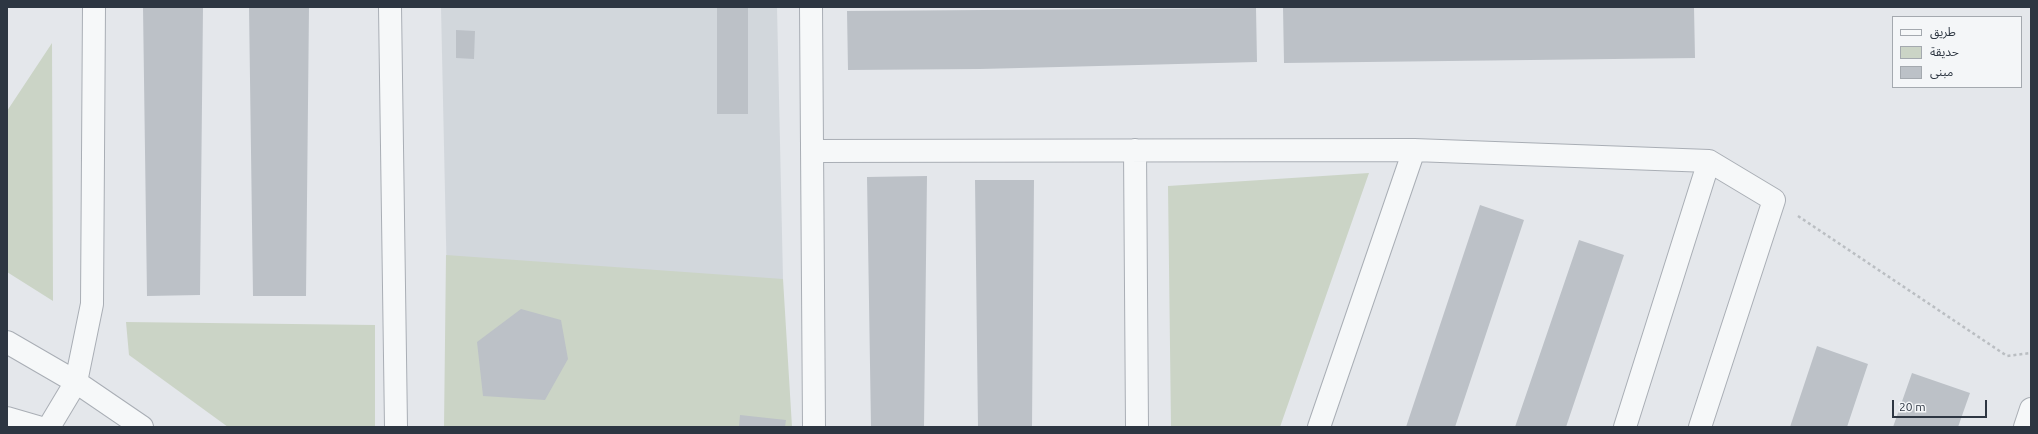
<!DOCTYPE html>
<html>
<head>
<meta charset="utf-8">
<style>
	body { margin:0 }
	#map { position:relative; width:2038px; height:434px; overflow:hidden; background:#e4e7eb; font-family:Ubuntu,"Noto Sans Arabic",sans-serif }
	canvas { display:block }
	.frame { position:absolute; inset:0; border:8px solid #2d3642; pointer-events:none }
	.legend { position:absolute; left:1892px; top:16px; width:130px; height:72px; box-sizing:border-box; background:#f4f6f8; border:1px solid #a4a9af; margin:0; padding:5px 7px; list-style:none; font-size:12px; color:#2d3642 }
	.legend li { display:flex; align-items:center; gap:8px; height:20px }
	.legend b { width:20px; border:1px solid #a4a9af }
	.scale { position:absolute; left:1892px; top:400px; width:95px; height:18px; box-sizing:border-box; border:2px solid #2d3642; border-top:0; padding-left:5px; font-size:12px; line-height:14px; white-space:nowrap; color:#2d3642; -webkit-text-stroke:3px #f4f6f8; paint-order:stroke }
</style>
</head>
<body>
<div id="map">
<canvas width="2038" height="434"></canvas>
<div class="frame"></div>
<ul class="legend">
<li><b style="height:5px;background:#f6f8f9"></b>طريق</li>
<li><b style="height:11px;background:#cbd4c6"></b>حديقة</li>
<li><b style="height:11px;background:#bcc1c7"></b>مبنى</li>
</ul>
<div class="scale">20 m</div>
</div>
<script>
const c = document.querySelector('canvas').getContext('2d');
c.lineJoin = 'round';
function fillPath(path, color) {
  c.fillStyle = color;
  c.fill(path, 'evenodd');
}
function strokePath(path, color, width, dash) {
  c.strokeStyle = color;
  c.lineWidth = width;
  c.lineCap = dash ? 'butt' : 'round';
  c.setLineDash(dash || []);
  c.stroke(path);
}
const built = new Path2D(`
	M 441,7 L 777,7 L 783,279 L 447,286 Z`);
const green = new Path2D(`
	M 52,43 L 53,301 L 7,272 L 7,111 Z
	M 1369,173 L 1280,427 L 1171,427 L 1168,186 Z
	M 446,255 L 783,279 L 792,427 L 444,427 Z
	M 126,322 L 375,325 L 375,427 L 228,427 L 129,355 Z`);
const building = new Path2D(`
	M 143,7 L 203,7 L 200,295 L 147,296 Z
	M 249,7 L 309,7 L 306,296 L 253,296 Z
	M 717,7 L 748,7 L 748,114 L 717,114 Z
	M 1283,7 L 1694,7 L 1695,58 L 1284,63 Z
	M 1256,8 L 1257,62 L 980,69 L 848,70 L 847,11 Z
	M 456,30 L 475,31 L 474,59 L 456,58 Z
	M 927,176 L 924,427 L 871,427 L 867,177 Z
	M 975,180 L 1034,180 L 1032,427 L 978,427 Z
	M 1480,205 L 1524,220 L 1455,427 L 1406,427 Z
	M 1579,240 L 1624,255 L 1566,427 L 1515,427 Z
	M 521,309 L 561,320 L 568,359 L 545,400 L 483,396 L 477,342 Z
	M 1817,346 L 1868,364 L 1847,427 L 1790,427 Z
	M 1912,373 L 1970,393 L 1958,427 L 1893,427 Z
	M 740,415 L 786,420 L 785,427 L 739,427 Z`);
const path = new Path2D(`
	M 1798,216 L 2007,356 L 2031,353`);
const minor = new Path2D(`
	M 390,7 L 396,427
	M 811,7 L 814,427
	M 1135,150 L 1137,427
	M 812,151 L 1414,150 L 1709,161 L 1774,200 L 1700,427
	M 7,342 L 76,382 L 142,427
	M 7,418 L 38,427
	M 49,427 L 76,382 L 92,304 L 94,7
	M 1319,427 L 1414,150
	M 1625,427 L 1709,161
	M 2025,427 L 2031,409`);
fillPath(built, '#d2d7dc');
fillPath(green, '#cbd4c6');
fillPath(building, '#bcc1c7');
strokePath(minor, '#a9aeb5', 24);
strokePath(path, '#babec2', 2.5, [3, 3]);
strokePath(minor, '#f6f8f9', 22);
</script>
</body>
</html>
